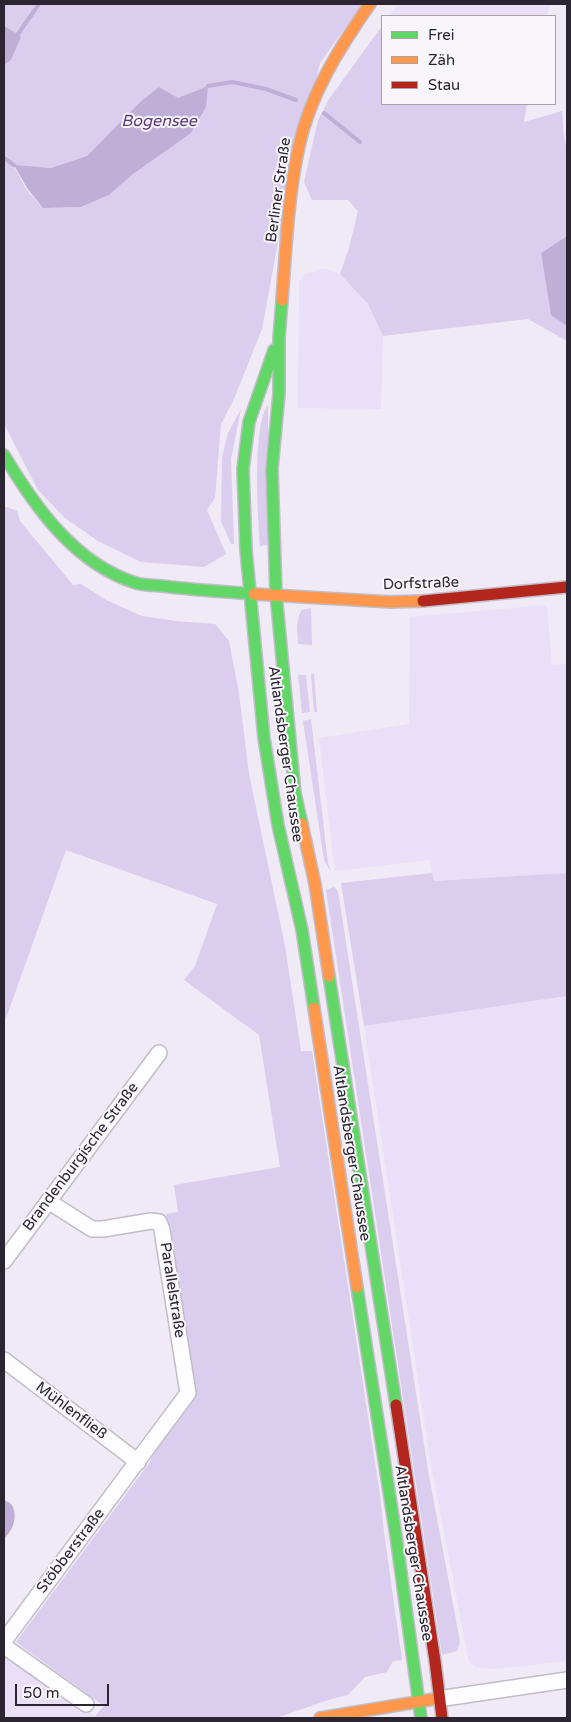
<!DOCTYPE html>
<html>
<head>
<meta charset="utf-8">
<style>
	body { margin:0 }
	#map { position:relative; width:571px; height:1722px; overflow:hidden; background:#efeaf6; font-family:"Varela Round",sans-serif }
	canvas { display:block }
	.frame { position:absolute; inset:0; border:5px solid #2a2530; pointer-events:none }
	.legend { position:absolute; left:381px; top:15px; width:175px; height:90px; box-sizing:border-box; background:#f8f5fb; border:1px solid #a6a2aa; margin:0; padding:6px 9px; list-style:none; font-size:15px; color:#2a2530 }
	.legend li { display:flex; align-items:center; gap:10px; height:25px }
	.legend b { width:25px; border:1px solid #a6a2aa }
	.scale { position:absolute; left:15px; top:1684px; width:94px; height:22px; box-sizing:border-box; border:2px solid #2a2530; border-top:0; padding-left:6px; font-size:15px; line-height:18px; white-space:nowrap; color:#2a2530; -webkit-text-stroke:4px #f8f5fb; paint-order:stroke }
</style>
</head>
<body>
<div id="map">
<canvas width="571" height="1722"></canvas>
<div class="frame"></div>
<ul class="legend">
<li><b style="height:6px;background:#63d668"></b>Frei</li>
<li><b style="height:6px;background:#ff974d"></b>Zäh</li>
<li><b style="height:6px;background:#b3261e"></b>Stau</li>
</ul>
<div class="scale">50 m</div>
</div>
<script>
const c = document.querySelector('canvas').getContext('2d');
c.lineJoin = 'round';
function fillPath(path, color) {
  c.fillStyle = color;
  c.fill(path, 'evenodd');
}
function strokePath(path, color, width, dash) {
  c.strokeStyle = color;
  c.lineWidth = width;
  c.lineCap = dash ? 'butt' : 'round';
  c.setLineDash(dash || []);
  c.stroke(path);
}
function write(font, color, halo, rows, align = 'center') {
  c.font = font + ' "Varela Round",sans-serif';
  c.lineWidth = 4;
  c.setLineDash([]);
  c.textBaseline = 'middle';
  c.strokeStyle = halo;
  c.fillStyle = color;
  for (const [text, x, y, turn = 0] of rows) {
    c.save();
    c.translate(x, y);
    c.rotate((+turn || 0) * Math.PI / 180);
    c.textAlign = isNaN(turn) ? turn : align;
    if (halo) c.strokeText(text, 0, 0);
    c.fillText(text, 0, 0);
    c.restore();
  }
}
const built = new Path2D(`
	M 398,4 L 550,4 L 547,16 L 389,16 Z
	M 318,269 L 328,269 L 340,274 L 368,304 L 383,336 L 381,409 L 298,408 L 299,281 L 305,274 L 314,272 Z
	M 547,605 L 552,665 L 567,664 L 567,873 L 433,881 L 430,860 L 335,871 L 319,738 L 409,724 L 410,617 Z
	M 567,996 L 567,1661 L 494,1669 L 475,1667 L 469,1662 L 468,1657 L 431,1465 L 364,1026 Z
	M 6,1655 L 17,1658 L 98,1718 L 4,1718 L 4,1658 Z`);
const green = new Path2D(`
	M 4,4 L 362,4 L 320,63 L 278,242 L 262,329 L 234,399 L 221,424 L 215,498 L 207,510 L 226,554 L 204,567 L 141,562 L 98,541 L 65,518 L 38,490 L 4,424 L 4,65 L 11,60 L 18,34 L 4,26 ZM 208,86 L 133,174 L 109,195 L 81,207 L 43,208 L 26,189 L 14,166 L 51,168 L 87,156 L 140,102 L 159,87 L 178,99 Z
	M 382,26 L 382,104 L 527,104 L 524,122 L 562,111 L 564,136 L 567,150 L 567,236 L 541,253 L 551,314 L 567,326 L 567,341 L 528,319 L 383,336 L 368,304 L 340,274 L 349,248 L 358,211 L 348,200 L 312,200 L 304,182 L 318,120 L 329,99 Z
	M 268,405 L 268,545 L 260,546 C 258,518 252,425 268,405 Z
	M 241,409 L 231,459 L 234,544 L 231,544 L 221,521 L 222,457 L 228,433 Z
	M 4,506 L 17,511 L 20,521 L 73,585 L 81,584 L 106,600 L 142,616 L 176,621 L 215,624 L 229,641 L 239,693 L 249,774 L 285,946 L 301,1051 L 312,1051 L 380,1495 L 384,1532 L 402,1660 L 393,1661 L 387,1672 L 365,1677 L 348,1695 L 331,1699 L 276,1718 L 98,1718 L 95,1716 L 104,1706 L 16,1642 L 150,1462 L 153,1452 L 193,1385 L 166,1214 L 178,1212 L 174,1185 L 280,1167 L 259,1035 L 184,980 L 195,966 L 217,904 L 66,850 L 4,1024 Z
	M 311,608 L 312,645 L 298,644 L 297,626 L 299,615 L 302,610 Z
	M 311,674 L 314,674 L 317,712 L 314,712 Z
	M 298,675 L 306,675 L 310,712 L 302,713 Z
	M 311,719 L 328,863 L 331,872 L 324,860 L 303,721 Z
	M 432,873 L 434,881 L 567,873 L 567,996 L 364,1026 L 341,883 Z
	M 334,887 L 338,891 L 428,1470 L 460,1642 L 457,1651 L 442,1655 L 326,890 Z`);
const water = new Path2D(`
	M 4,26 L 18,34 L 21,37 L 11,60 L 4,65 Z
	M 208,86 L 206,107 L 191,133 L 133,174 L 109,195 L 81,207 L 43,208 L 27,188 L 14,165 L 51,168 L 87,156 L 140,102 L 159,87 L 178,98 Z
	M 567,236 L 567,326 L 551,315 L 541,253 Z
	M 4,1500 C 6,1501 9,1502 11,1504 C 19,1514 13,1532 4,1538 Z`);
const stream = new Path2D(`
	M 18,34 L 39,4
	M 208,86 L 232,82 L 266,89 L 296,100
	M 324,113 L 360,142
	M 4,158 L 14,165`);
const street = new Path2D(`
	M 4,1261 L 159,1053
	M 4,1360 L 138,1462
	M 4,1641 L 188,1393 L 162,1230 L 159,1222 L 151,1221 L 103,1229 L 92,1229 L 48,1201
	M 4,1646 L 86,1704
	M 438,1699 L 567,1680`);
const fast = new Path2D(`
	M 282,300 L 279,338 L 279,393 L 272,469 L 276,594 L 295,793 L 302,824
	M 274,350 L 249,422 L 243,469 L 246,550 L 264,738 L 278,825 L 302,930 L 314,1008
	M 4,455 C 35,507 75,564 136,583 C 146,586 159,585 170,587 C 198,590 226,592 254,594
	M 329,976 L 396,1405
	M 357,1287 L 396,1536 L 421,1718`);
const slow = new Path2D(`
	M 282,300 C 286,249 288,196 299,146 C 310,94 340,47 370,4
	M 254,594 L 391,602 L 423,601
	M 302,824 L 315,884 L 329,976
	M 314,1008 L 357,1287
	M 320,1718 L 435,1699`);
const jam = new Path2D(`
	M 423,601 L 567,587
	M 396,1405 L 435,1661 L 442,1718`);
const streetNames = [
	["Berliner Straße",279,190,-82],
	["Dorfstraße",421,584,-2],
	["Altlandsberger Chaussee",285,754,82],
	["Altlandsberger Chaussee",351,1153,81],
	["Brandenburgische Straße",81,1157,-53],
	["Parallelstraße",172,1290,81],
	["Mühlenfließ",71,1411,37],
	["Stöbberstraße",71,1551,-53],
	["Altlandsberger Chaussee",413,1553,81]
];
const waterNames = [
	["Bogensee",159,122]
];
fillPath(built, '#eadff9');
fillPath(green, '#dbcdee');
fillPath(water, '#bfaed5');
strokePath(stream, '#bfaed5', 4);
strokePath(street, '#c1bdc8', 18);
strokePath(fast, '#c1bdc8', 14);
strokePath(slow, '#c1bdc8', 14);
strokePath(jam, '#c1bdc8', 14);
strokePath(street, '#fdfcfe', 15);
strokePath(fast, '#63d668', 11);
strokePath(slow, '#ff974d', 11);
strokePath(jam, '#b3261e', 11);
write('15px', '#2a2530', '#f8f5fb', streetNames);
write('italic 16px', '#593a7a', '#f8f5fb', waterNames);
</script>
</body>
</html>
